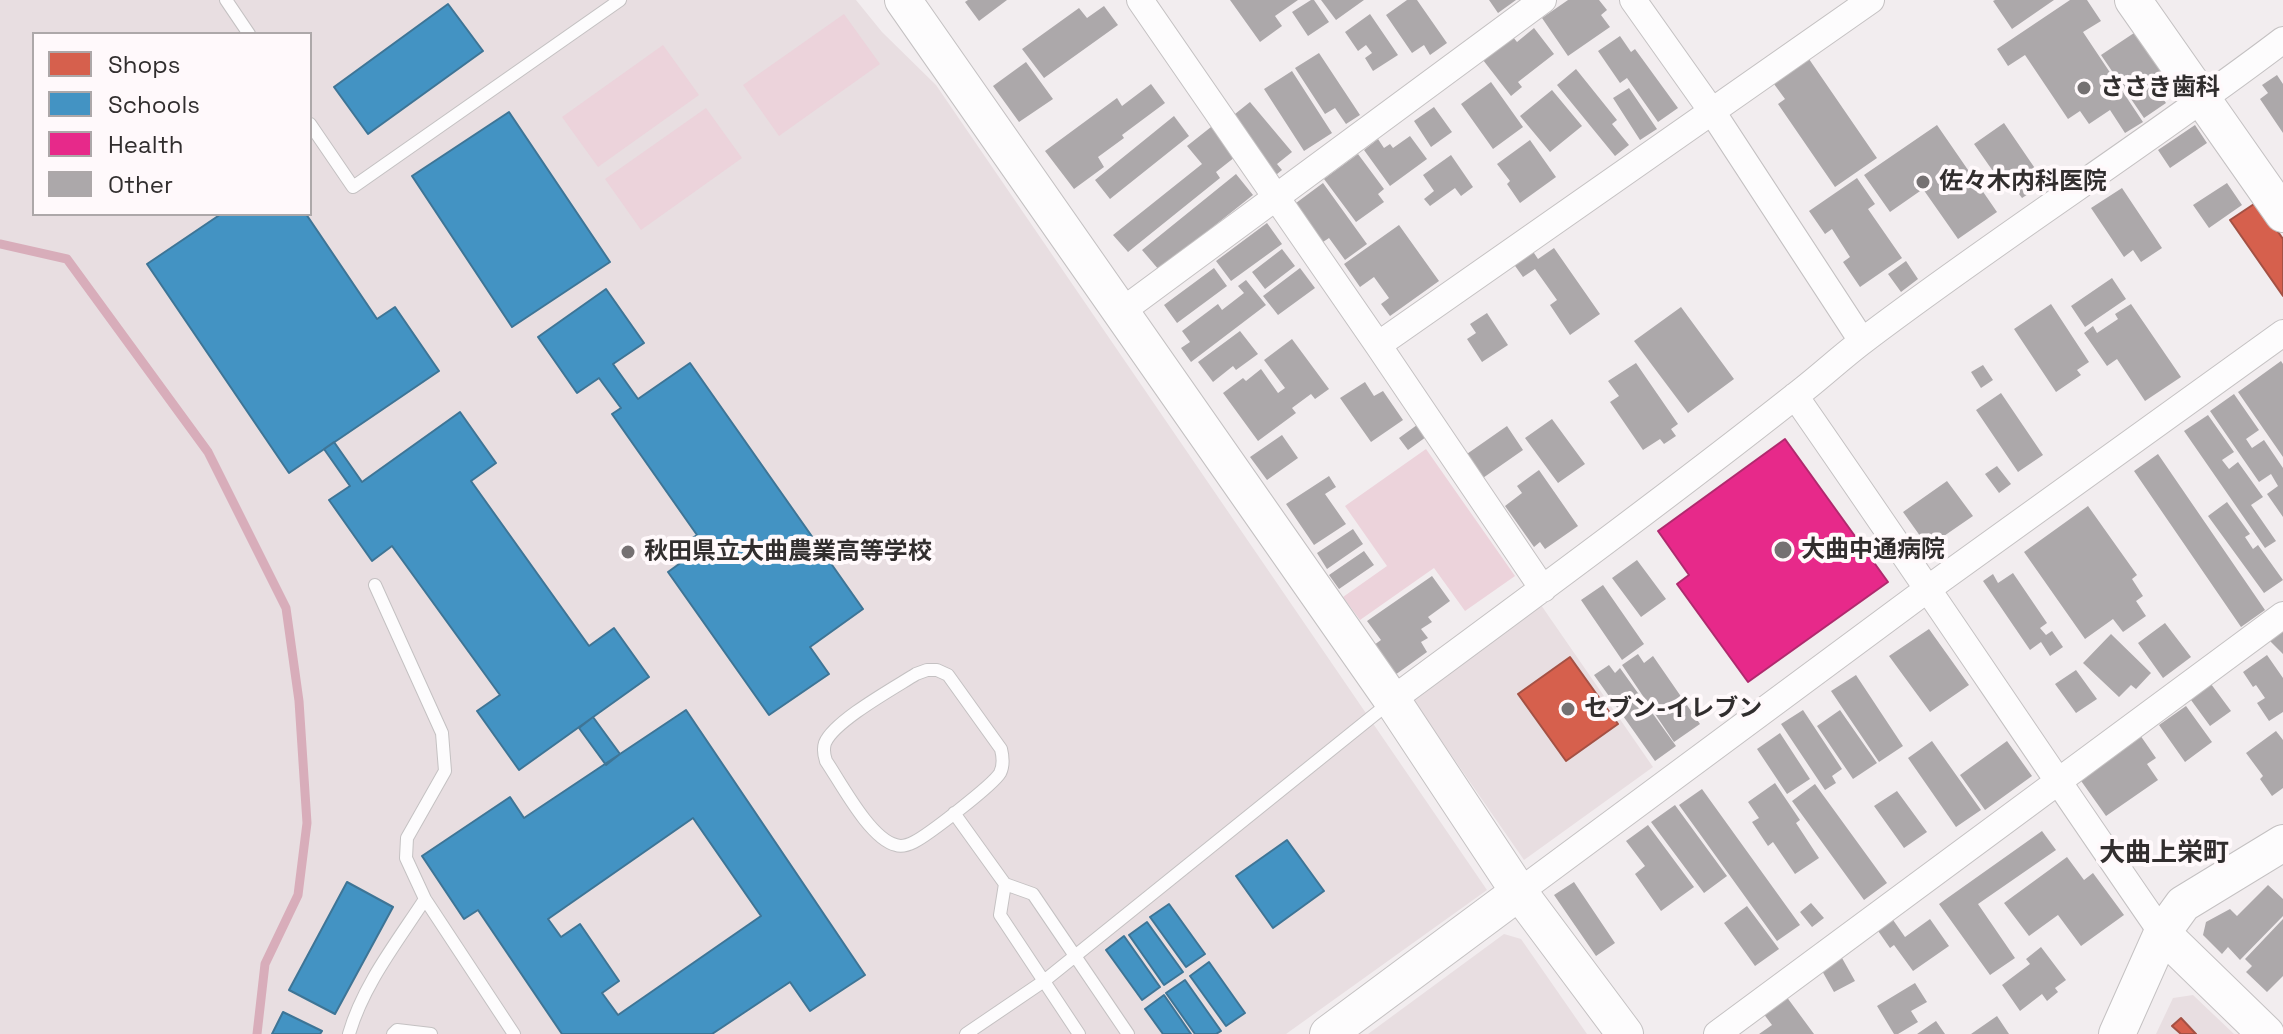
<!DOCTYPE html>
<html>
<head>
<meta charset="utf-8">
<style>
	body { margin:0 }
	#map { position:relative; width:2283px; height:1034px; overflow:hidden; background:#f2edef; font-family:"Space Grotesk",sans-serif }
	canvas { display:block }
	.legend { position:absolute; left:32px; top:32px; width:280px; height:184px; box-sizing:border-box; background:#fff9fb; border:2px solid #ada8a9; margin:0; padding:10px 14px; list-style:none; font-size:24px; color:#312e2e }
	.legend li { display:flex; align-items:center; gap:16px; height:40px }
	.legend b { width:40px; border:2px solid #ada8a9 }
</style>
</head>
<body>
<div id="map">
<canvas width="2283" height="1034"></canvas>
<ul class="legend">
<li><b style="height:22px;background:#d6604d"></b>Shops</li>
<li><b style="height:22px;background:#4393c3"></b>Schools</li>
<li><b style="height:22px;background:#e7298a"></b>Health</li>
<li><b style="height:22px;background:#aca8aa"></b>Other</li>
</ul>
</div>
<script>
const c = document.querySelector('canvas').getContext('2d');
c.lineJoin = 'round';
function fillPath(path, color) {
  c.fillStyle = color;
  c.fill(path, 'evenodd');
}
function strokePath(path, color, width, dash) {
  c.strokeStyle = color;
  c.lineWidth = width;
  c.lineCap = dash ? 'butt' : 'round';
  c.setLineDash(dash || []);
  c.stroke(path);
}
function write(font, color, halo, rows, align = 'center') {
  c.font = font + ' "Space Grotesk","Noto Sans JP",sans-serif';
  c.lineWidth = 8;
  c.setLineDash([]);
  c.textBaseline = 'middle';
  c.strokeStyle = halo;
  c.fillStyle = color;
  for (const [text, x, y, turn = 0] of rows) {
    c.save();
    c.translate(x, y);
    c.rotate((+turn || 0) * Math.PI / 180);
    c.textAlign = isNaN(turn) ? turn : align;
    if (halo) c.strokeText(text, 0, 0);
    c.fillText(text, 0, 0);
    c.restore();
  }
}
const built = new Path2D(`
	M 0,0 L 856,0 L 882,32 L 936,85 L 1487,890 L 1286,1034 L 0,1034 ZM 34,34 L 310,34 L 310,214 L 34,214 Z
	M 1541,605 L 1653,767 L 1524,860 L 1411,697 Z
	M 1504,934 L 1521,939 L 1587,1034 L 1368,1034 Z
	M 2193,995 L 2234,1034 L 2156,1034 L 2173,998 Z`);
const green = new Path2D(`
	M 844,14 L 880,64 L 779,136 L 743,85 Z
	M 663,45 L 699,95 L 598,167 L 562,117 Z
	M 706,108 L 742,158 L 641,230 L 605,179 Z
	M 1426,449 L 1515,576 L 1465,611 L 1434,568 L 1360,620 L 1343,597 L 1387,566 L 1345,506 Z`);
const shops = new Path2D(`
	M 2257,202 L 2283,239 L 2283,296 L 2230,220 Z
	M 1570,657 L 1618,724 L 1566,761 L 1518,694 Z
	M 2181,1018 L 2196,1034 L 2181,1034 L 2172,1026 Z`);
const schools = new Path2D(`
	M 448,4 L 483,51 L 368,134 L 334,87 Z
	M 509,112 L 610,262 L 512,327 L 412,176 Z
	M 221,214 L 306,214 L 377,319 L 395,307 L 439,371 L 289,473 L 147,264 Z
	M 606,289 L 644,343 L 613,364 L 638,399 L 690,363 L 863,609 L 810,647 L 829,674 L 769,715 L 668,572 L 690,556 L 682,545 L 697,535 L 612,414 L 621,408 L 599,378 L 577,393 L 538,337 Z
	M 460,412 L 496,463 L 471,481 L 589,646 L 614,628 L 649,677 L 519,770 L 477,711 L 500,695 L 392,546 L 372,561 L 329,500 L 350,486 L 324,449 L 334,442 L 362,482 Z
	M 686,710 L 865,975 L 810,1011 L 790,982 L 712,1034 L 562,1034 L 478,910 L 464,919 L 422,856 L 510,797 L 524,818 ZM 693,818 L 761,916 L 618,1015 L 602,993 L 619,981 L 580,924 L 561,937 L 548,919 Z
	M 593,717 L 620,754 L 606,765 L 579,728 Z
	M 1287,840 L 1324,891 L 1273,928 L 1236,876 Z
	M 347,882 L 393,907 L 335,1014 L 289,990 Z
	M 1169,904 L 1205,954 L 1186,967 L 1150,917 Z
	M 1147,922 L 1183,972 L 1164,985 L 1129,935 Z
	M 1124,936 L 1160,987 L 1142,1000 L 1106,950 Z
	M 1209,962 L 1245,1013 L 1226,1026 L 1190,976 Z
	M 1185,980 L 1221,1031 L 1216,1034 L 1195,1034 L 1166,993 Z
	M 1164,995 L 1191,1034 L 1163,1034 L 1145,1009 Z
	M 283,1012 L 322,1031 L 320,1034 L 272,1034 Z`);
const health = new Path2D(`
	M 1785,439 L 1888,582 L 1748,682 L 1677,584 L 1689,575 L 1658,531 Z`);
const stream = new Path2D(`
	M 0,244 L 67,259 L 208,452 L 286,608 L 299,701 L 307,823 L 298,895 L 265,964 L 257,1034`);
const building = new Path2D(`
	M 968,0 L 1007,0 L 979,21 L 965,2 Z
	M 1230,0 L 1298,0 L 1275,16 L 1282,26 L 1260,42 Z
	M 1311,0 L 1314,0 L 1329,22 L 1308,36 L 1292,12 Z
	M 1321,0 L 1364,0 L 1336,20 Z
	M 1407,0 L 1417,0 L 1447,43 L 1430,55 L 1424,45 L 1412,53 L 1386,15 Z
	M 1489,0 L 1516,0 L 1498,13 Z
	M 1568,0 L 1599,0 L 1607,10 L 1601,15 L 1610,27 L 1568,56 L 1542,18 Z
	M 1995,0 L 2054,0 L 2012,29 L 1993,1 Z
	M 2070,0 L 2087,0 L 2101,21 L 2083,32 L 2143,122 L 2125,133 L 2110,110 L 2089,124 L 2080,111 L 2068,119 L 2025,55 L 2008,66 L 1997,49 Z
	M 1104,6 L 1118,25 L 1044,78 L 1022,49 L 1079,8 L 1087,18 Z
	M 1370,14 L 1398,55 L 1373,71 L 1365,58 L 1372,53 L 1366,45 L 1358,51 L 1345,32 Z
	M 1534,28 L 1554,54 L 1518,82 L 1522,87 L 1511,96 L 1483,60 L 1513,37 L 1517,42 Z
	M 2137,31 L 2167,75 L 2153,84 L 2166,103 L 2144,118 L 2101,55 Z
	M 1620,36 L 1631,52 L 1635,49 L 1678,108 L 1658,122 L 1627,78 L 1620,83 L 1598,51 Z
	M 1319,53 L 1360,115 L 1346,124 L 1335,108 L 1325,114 L 1295,68 Z
	M 1809,59 L 1877,158 L 1835,187 L 1778,104 L 1785,99 L 1774,84 Z
	M 1026,62 L 1053,99 L 1019,122 L 993,86 Z
	M 1576,69 L 1617,120 L 1612,124 L 1629,145 L 1615,156 L 1557,85 Z
	M 1292,71 L 1332,133 L 1304,151 L 1264,89 Z
	M 2277,75 L 2283,84 L 2283,133 L 2260,99 L 2268,93 L 2262,85 Z
	M 1491,82 L 1523,127 L 1493,149 L 1461,104 Z
	M 1151,84 L 1165,103 L 1122,135 L 1124,138 L 1098,157 L 1104,167 L 1074,189 L 1045,151 L 1117,98 L 1122,106 Z
	M 1629,88 L 1657,129 L 1640,140 L 1613,98 Z
	M 1552,90 L 1582,126 L 1550,152 L 1520,116 Z
	M 1250,102 L 1292,152 L 1277,164 L 1282,170 L 1271,179 L 1230,118 Z
	M 1434,107 L 1452,132 L 1431,147 L 1414,121 Z
	M 1174,116 L 1189,136 L 1110,199 L 1095,180 Z
	M 2004,123 L 2045,183 L 2022,198 L 2010,182 L 2004,187 L 1974,144 Z
	M 1937,125 L 1997,212 L 1958,239 L 1923,189 L 1890,212 L 1864,175 Z
	M 2195,125 L 2207,143 L 2170,168 L 2158,150 Z
	M 1211,127 L 1235,157 L 1216,172 L 1220,178 L 1128,252 L 1113,235 L 1202,164 L 1187,146 Z
	M 1410,136 L 1427,159 L 1390,186 L 1364,150 L 1378,139 L 1384,148 L 1390,144 L 1393,148 Z
	M 1530,140 L 1556,177 L 1520,203 L 1507,184 L 1510,181 L 1497,164 Z
	M 1358,154 L 1384,189 L 1378,194 L 1384,202 L 1356,222 L 1324,179 Z
	M 1451,155 L 1473,187 L 1461,196 L 1455,188 L 1430,206 L 1424,199 L 1434,191 L 1423,175 Z
	M 1236,174 L 1253,195 L 1159,270 L 1142,250 Z
	M 1857,178 L 1875,204 L 1868,209 L 1902,258 L 1860,287 L 1843,262 L 1850,257 L 1832,229 L 1825,234 L 1809,211 Z
	M 1323,183 L 1367,244 L 1345,260 L 1329,238 L 1320,244 L 1292,206 Z
	M 2227,183 L 2242,205 L 2209,228 L 2193,205 Z
	M 2122,188 L 2162,248 L 2141,262 L 2133,250 L 2124,257 L 2091,208 Z
	M 1267,223 L 1282,244 L 1231,281 L 1216,261 Z
	M 1399,225 L 1439,281 L 1390,316 L 1381,304 L 1389,298 L 1374,277 L 1360,287 L 1344,264 Z
	M 1554,248 L 1600,314 L 1570,335 L 1550,305 L 1557,300 L 1535,269 L 1523,277 L 1513,263 L 1532,250 L 1538,259 Z
	M 1282,249 L 1295,266 L 1265,289 L 1252,272 Z
	M 1906,261 L 1918,279 L 1901,292 L 1888,274 Z
	M 1214,268 L 1227,286 L 1177,323 L 1164,305 Z
	M 1300,268 L 1315,288 L 1278,315 L 1263,296 Z
	M 2112,278 L 2126,299 L 2085,327 L 2071,306 Z
	M 1246,280 L 1266,305 L 1191,362 L 1181,348 L 1190,342 L 1182,331 L 1218,304 L 1222,310 L 1244,293 L 1238,286 Z
	M 2051,304 L 2089,362 L 2077,370 L 2081,375 L 2056,392 L 2014,329 Z
	M 2131,304 L 2181,377 L 2145,401 L 2117,359 L 2107,366 L 2084,333 L 2093,326 L 2097,333 L 2118,319 L 2115,314 Z
	M 1681,307 L 1734,379 L 1688,413 L 1634,341 Z
	M 1487,313 L 1508,345 L 1482,362 L 1467,339 L 1476,333 L 1470,324 Z
	M 1240,331 L 1258,354 L 1236,370 L 1233,366 L 1213,382 L 1198,362 Z
	M 1292,339 L 1329,389 L 1315,399 L 1311,394 L 1292,408 L 1296,413 L 1258,441 L 1223,393 L 1243,378 L 1246,381 L 1261,369 L 1278,393 L 1285,388 L 1264,360 Z
	M 2281,361 L 2283,364 L 2283,457 L 2238,392 Z
	M 1636,363 L 1678,424 L 1671,429 L 1676,436 L 1664,444 L 1660,439 L 1643,450 L 1610,402 L 1619,396 L 1608,381 Z
	M 1983,365 L 1993,380 L 1981,388 L 1971,372 Z
	M 1365,382 L 1374,396 L 1383,391 L 1403,420 L 1371,442 L 1340,398 Z
	M 2001,393 L 2043,455 L 2018,472 L 1976,410 Z
	M 2234,394 L 2259,430 L 2246,439 L 2252,448 L 2264,440 L 2283,468 L 2283,517 L 2267,494 L 2278,486 L 2271,474 L 2259,482 L 2210,411 Z
	M 2208,415 L 2234,452 L 2222,460 L 2229,469 L 2238,462 L 2263,497 L 2251,505 L 2276,541 L 2265,548 L 2184,431 Z
	M 1552,419 L 1585,464 L 1558,483 L 1525,438 Z
	M 1417,425 L 1426,437 L 1408,450 L 1399,438 Z
	M 1507,426 L 1523,450 L 1480,480 L 1464,456 Z
	M 1282,435 L 1298,458 L 1267,480 L 1250,457 Z
	M 2158,454 L 2265,610 L 2241,627 L 2134,471 Z
	M 1997,466 L 2011,484 L 1999,493 L 1985,474 Z
	M 1539,470 L 1578,526 L 1545,549 L 1540,542 L 1534,547 L 1505,506 L 1522,493 L 1517,486 Z
	M 1329,476 L 1336,487 L 1325,494 L 1346,524 L 1314,545 L 1286,504 Z
	M 1947,481 L 1973,516 L 1928,547 L 1903,512 Z
	M 2227,502 L 2250,534 L 2245,537 L 2253,549 L 2258,545 L 2283,580 L 2264,593 L 2208,516 Z
	M 2088,506 L 2137,575 L 2132,579 L 2143,596 L 2136,601 L 2146,616 L 2123,632 L 2113,619 L 2085,639 L 2024,552 Z
	M 1353,529 L 1363,544 L 1327,569 L 1317,553 Z
	M 1364,551 L 1374,565 L 1339,589 L 1329,575 Z
	M 1637,560 L 1666,599 L 1641,617 L 1612,578 Z
	M 2013,573 L 2047,623 L 2040,628 L 2046,635 L 2052,631 L 2063,647 L 2050,656 L 2041,642 L 2030,650 L 1983,581 L 1993,574 L 1998,583 Z
	M 1432,576 L 1450,601 L 1428,617 L 1432,622 L 1421,629 L 1428,638 L 1421,642 L 1427,652 L 1395,675 L 1374,645 L 1381,640 L 1367,621 Z
	M 1603,585 L 1644,644 L 1622,660 L 1581,600 Z
	M 2165,623 L 2191,657 L 2163,678 L 2138,643 Z
	M 2283,627 L 2283,654 L 2270,641 Z
	M 1929,629 L 1969,685 L 1930,712 L 1889,656 Z
	M 2111,634 L 2151,673 L 2136,689 L 2131,685 L 2119,697 L 2083,663 Z
	M 1638,654 L 1644,663 L 1653,656 L 1700,724 L 1674,742 L 1622,665 Z
	M 2267,655 L 2283,678 L 2283,712 L 2269,721 L 2257,703 L 2265,698 L 2256,685 L 2253,687 L 2243,672 Z
	M 1609,665 L 1615,673 L 1620,668 L 1676,746 L 1655,761 L 1594,675 Z
	M 2076,670 L 2097,699 L 2076,713 L 2055,684 Z
	M 1856,675 L 1903,746 L 1879,762 L 1831,691 Z
	M 2211,684 L 2231,711 L 2210,726 L 2191,700 Z
	M 2186,706 L 2212,742 L 2185,762 L 2159,725 Z
	M 1803,710 L 1842,769 L 1832,776 L 1836,783 L 1825,790 L 1781,724 Z
	M 1840,710 L 1877,763 L 1853,779 L 1817,726 Z
	M 2276,731 L 2283,740 L 2283,788 L 2272,796 L 2260,779 L 2263,776 L 2246,753 Z
	M 1780,733 L 1810,779 L 1787,794 L 1757,749 Z
	M 2140,735 L 2156,758 L 2147,764 L 2158,780 L 2106,816 L 2079,778 Z
	M 1932,741 L 1981,810 L 1956,827 L 1908,758 Z
	M 2007,741 L 2032,776 L 1985,810 L 1960,775 Z
	M 1775,783 L 1800,820 L 1796,823 L 1819,858 L 1795,874 L 1773,842 L 1768,846 L 1752,822 L 1759,818 L 1748,802 Z
	M 1815,784 L 1887,883 L 1864,900 L 1792,801 Z
	M 1702,789 L 1800,925 L 1777,941 L 1679,805 Z
	M 1897,791 L 1927,832 L 1904,848 L 1874,806 Z
	M 1675,805 L 1727,876 L 1704,893 L 1651,822 Z
	M 1648,825 L 1694,887 L 1661,911 L 1635,874 L 1645,866 L 1626,841 Z
	M 2042,831 L 2056,850 L 1978,904 L 2015,958 L 1990,975 L 1939,904 Z
	M 2067,857 L 2084,880 L 2093,873 L 2124,915 L 2081,946 L 2058,915 L 2029,936 L 2004,903 Z
	M 1574,882 L 1615,943 L 1596,956 L 1554,895 Z
	M 2268,885 L 2283,899 L 2283,916 L 2240,960 L 2228,947 L 2222,954 L 2203,935 L 2206,922 L 2230,909 L 2237,916 Z
	M 1811,903 L 1824,918 L 1812,927 L 1800,912 Z
	M 1747,906 L 1779,949 L 1755,966 L 1724,923 Z
	M 1891,917 L 1905,937 L 1930,919 L 1949,946 L 1913,971 L 1894,945 L 1890,948 L 1876,928 Z
	M 2283,919 L 2283,976 L 2267,992 L 2246,972 L 2252,966 L 2245,959 Z
	M 2041,947 L 2066,980 L 2055,988 L 2058,992 L 2047,1001 L 2042,994 L 2020,1011 L 2002,985 L 2030,964 L 2026,959 Z
	M 1842,958 L 1855,981 L 1834,992 L 1821,969 Z
	M 1915,983 L 1927,1002 L 1911,1011 L 1918,1022 L 1898,1034 L 1894,1034 L 1877,1006 Z
	M 1786,996 L 1814,1034 L 1759,1034 L 1772,1025 L 1763,1013 Z
	M 1997,1016 L 2009,1034 L 1971,1034 Z
	M 1936,1021 L 1945,1034 L 1917,1034 Z`);
const lane = new Path2D(`
	M 226,0 L 249,34
	M 310,124 L 353,187 L 620,0
	M 375,585 L 442,733 L 445,771 L 407,838 L 406,858 L 425,899 L 514,1034
	M 927,670 L 937,670 L 948,675 L 1001,749 C 1003,757 1004,765 1000,773 C 993,785 928,835 914,842 C 908,845 901,847 896,845 C 870,839 841,783 826,761 C 824,755 823,749 825,743 C 834,721 894,688 916,674 Z
	M 954,813 L 1005,884 L 1033,894 L 1128,1034
	M 1005,884 L 1000,915 L 1079,1034
	M 349,1034 C 363,985 397,942 425,899
	M 393,1034 L 397,1030 L 431,1034
	M 966,1034 L 1044,981 L 1389,703`);
const street = new Path2D(`
	M 1140,0 L 1378,345 L 1543,589
	M 1633,0 L 1711,110 L 1862,341
	M 1122,311 L 1543,0
	M 1378,345 L 1871,0
	M 1795,396 C 1919,574 2039,755 2162,933
	M 1392,700 C 1527,600 1662,501 1794,397 C 1818,379 1840,358 1864,340 C 2001,236 2146,144 2283,40
	M 1519,892 L 1929,588 L 2283,333
	M 1717,1034 L 2283,615`);
const secondary = new Path2D(`
	M 903,0 L 1392,700 L 1519,892 L 1625,1034
	M 2133,0 L 2283,214
	M 2162,933 L 2266,1034
	M 1328,1034 L 1519,892
	M 2117,1034 L 2162,933 L 2183,904 L 2283,843`);
const markers = [
	[2084,88,8,"#757172"],
	[1923,182,8,"#757172"],
	[1783,550,10,"#757172"],
	[628,552,8,"#757172"],
	[1568,709,8,"#757172"]
];
const poiNames = [
	["ささき歯科",2100,88],
	["佐々木内科医院",1939,182],
	["大曲中通病院",1801,550],
	["秋田県立大曲農業高等学校",644,552],
	["セブン-イレブン",1584,709]
];
const neighbourhoodNames = [
	["大曲上栄町",2164,854]
];
fillPath(built, '#e8dee1');
fillPath(green, '#ecd3db');
fillPath(shops, '#d6604d');
strokePath(shops, '#a45144', 2);
fillPath(schools, '#4393c3');
strokePath(schools, '#3e7596', 2);
fillPath(health, '#e7298a');
strokePath(health, '#b02a6e', 2);
strokePath(stream, '#d8adba', 9);
fillPath(building, '#aca8aa');
strokePath(lane, '#c4c1c2', 14);
strokePath(street, '#c4c1c2', 28);
strokePath(secondary, '#c4c1c2', 38);
strokePath(lane, '#fdfcfd', 12);
strokePath(street, '#fdfcfd', 26);
strokePath(secondary, '#fdfcfd', 36);
for (const [x, y, r, color] of markers) {
  const dot = new Path2D();
  dot.arc(x, y, r, 0, 2 * Math.PI);
  c.fillStyle = color;
  c.fill(dot);
  strokePath(dot, '#fff9fb', 3);
}
write('bold 24px', '#312e2e', '#fff9fb', poiNames, 'left');
write('bold 26px', '#312e2e', '#fff9fb', neighbourhoodNames);
</script>
</body>
</html>
